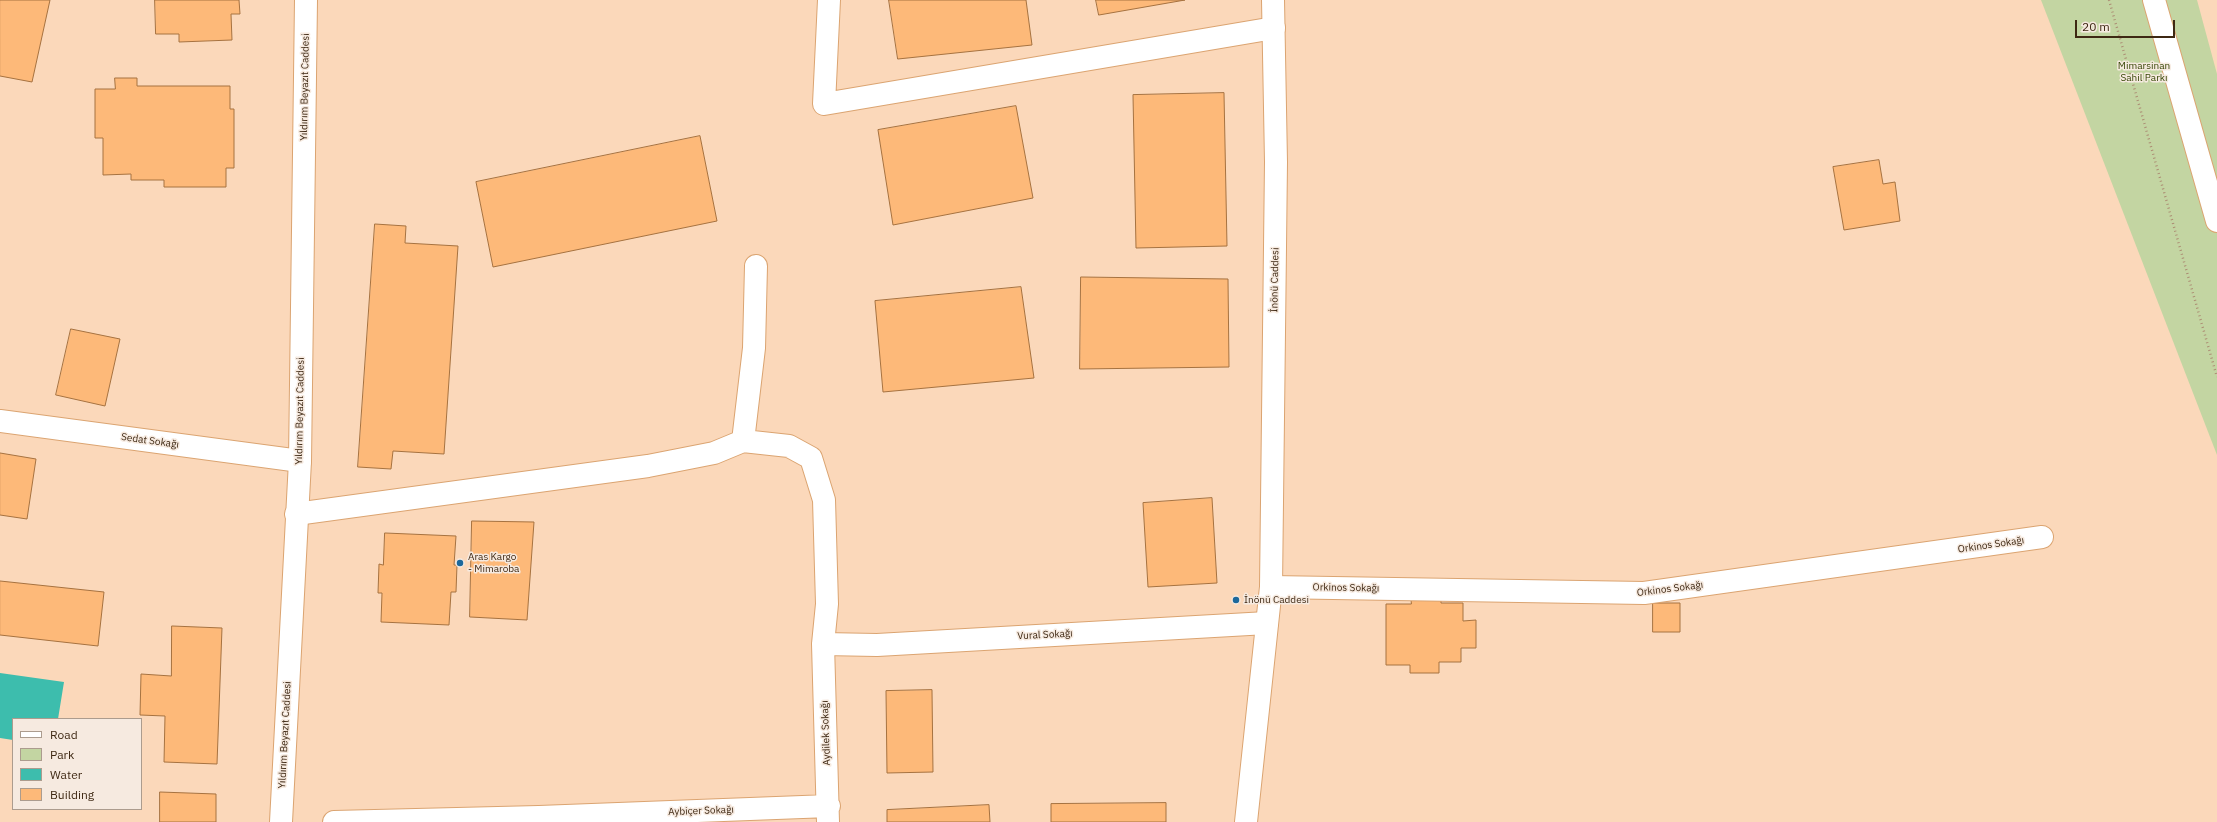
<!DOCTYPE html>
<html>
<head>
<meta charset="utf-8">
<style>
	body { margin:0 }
	#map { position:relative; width:2217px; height:822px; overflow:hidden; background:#fbd8ba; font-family:"IBM Plex Sans",sans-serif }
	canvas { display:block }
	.legend { position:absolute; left:12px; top:718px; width:130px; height:92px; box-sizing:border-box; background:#f6eae0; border:1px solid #ac9c8e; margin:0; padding:5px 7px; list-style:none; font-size:12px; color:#3e2813 }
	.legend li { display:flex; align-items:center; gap:8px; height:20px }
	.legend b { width:20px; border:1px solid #ac9c8e }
	.scale { position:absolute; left:2075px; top:20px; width:100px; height:18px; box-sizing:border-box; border:2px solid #3e2813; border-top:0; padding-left:5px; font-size:12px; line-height:14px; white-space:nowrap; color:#3e2813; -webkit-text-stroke:3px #f6eae0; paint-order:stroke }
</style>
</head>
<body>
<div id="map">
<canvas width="2217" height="822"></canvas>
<ul class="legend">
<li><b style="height:5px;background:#fff"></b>Road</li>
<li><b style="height:11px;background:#c3d5a2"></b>Park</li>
<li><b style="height:11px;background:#3dbdad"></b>Water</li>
<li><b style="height:11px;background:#fdb979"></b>Building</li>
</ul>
<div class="scale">20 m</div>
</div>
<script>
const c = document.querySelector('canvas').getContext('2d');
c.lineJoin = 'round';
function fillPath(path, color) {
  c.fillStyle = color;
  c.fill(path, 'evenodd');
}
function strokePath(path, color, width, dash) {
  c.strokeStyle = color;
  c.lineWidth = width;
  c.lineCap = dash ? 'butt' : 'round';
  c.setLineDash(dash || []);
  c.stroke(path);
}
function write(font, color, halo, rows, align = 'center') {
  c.font = font + ' "IBM Plex Sans",sans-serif';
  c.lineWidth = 3;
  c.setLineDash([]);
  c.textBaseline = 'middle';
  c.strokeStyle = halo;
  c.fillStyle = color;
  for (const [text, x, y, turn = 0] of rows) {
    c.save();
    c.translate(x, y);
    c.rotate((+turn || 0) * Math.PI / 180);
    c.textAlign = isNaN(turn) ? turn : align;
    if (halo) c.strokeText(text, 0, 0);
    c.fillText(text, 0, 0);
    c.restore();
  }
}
const green = new Path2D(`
	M 2041,0 L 2197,0 L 2217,74 L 2217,455 Z`);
const water = new Path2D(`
	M 0,673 L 64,682 L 58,719 L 13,719 L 13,740 L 0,738 Z`);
const building = new Path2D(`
	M 0,0 L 50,0 L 32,82 L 0,76 Z
	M 155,0 L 239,0 L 240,14 L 231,14 L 232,40 L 179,42 L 179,34 L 156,34 Z
	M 889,0 L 1026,0 L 1032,45 L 898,59 Z
	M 1096,0 L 1185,0 L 1099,15 Z
	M 115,78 L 137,78 L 137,86 L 230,86 L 230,109 L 234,109 L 234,168 L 226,168 L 226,187 L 164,187 L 164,180 L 131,180 L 131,174 L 103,175 L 103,138 L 95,138 L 95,89 L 115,89 Z
	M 1224,93 L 1227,246 L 1136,248 L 1133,95 Z
	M 1016,106 L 1033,198 L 893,225 L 878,130 Z
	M 700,136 L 717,221 L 493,267 L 476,182 Z
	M 1879,160 L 1883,184 L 1895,182 L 1900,221 L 1844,230 L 1833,167 Z
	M 375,224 L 406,226 L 405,243 L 458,246 L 444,454 L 393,451 L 391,469 L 358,467 Z
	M 1081,277 L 1228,279 L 1229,367 L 1080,369 Z
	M 1021,287 L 1034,378 L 883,392 L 875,301 Z
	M 71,329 L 120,339 L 105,406 L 56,395 Z
	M 0,453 L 36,459 L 27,519 L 0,515 Z
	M 1212,498 L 1217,583 L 1148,587 L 1143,503 Z
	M 472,521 L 534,522 L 527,620 L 470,617 Z
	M 385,533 L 456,536 L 454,565 L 457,565 L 456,592 L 451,592 L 449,625 L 381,622 L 382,593 L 378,593 L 379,564 L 383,565 Z
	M 0,581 L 104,592 L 98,646 L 0,635 Z
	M 1411,595 L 1441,595 L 1441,603 L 1463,603 L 1463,621 L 1476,620 L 1476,648 L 1461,648 L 1461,662 L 1439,662 L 1439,673 L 1410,673 L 1410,665 L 1386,665 L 1386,604 L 1411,604 Z
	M 1653,603 L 1680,603 L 1680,632 L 1653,632 Z
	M 172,626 L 222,628 L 217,764 L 164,762 L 165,716 L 140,715 L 141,674 L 171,676 Z
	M 932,690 L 933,772 L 887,773 L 886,691 Z
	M 160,792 L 216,794 L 216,822 L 160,822 Z
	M 1166,803 L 1166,822 L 1051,822 L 1051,804 Z
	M 989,805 L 990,822 L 887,822 L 887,810 Z`);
const path = new Path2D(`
	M 2109,0 L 2217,377`);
const minor = new Path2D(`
	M 829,0 L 824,104 L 1274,28
	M 2154,0 L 2217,221
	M 0,421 L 300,461
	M 743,441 L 789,446 L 811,458 L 824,500 L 827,604 L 823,644 L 828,822
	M 296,514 L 648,466 L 714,453 L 743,441 L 754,348 L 756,266
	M 1271,587 L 1644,593 L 2042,537
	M 823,644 L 877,645 L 1267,623
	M 334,822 L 539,817 L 829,806`);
const major = new Path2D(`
	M 281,822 L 300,461 L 306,0
	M 1246,822 L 1271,587 L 1276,162 L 1273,0`);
const markers = [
	[460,563,4,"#1c689b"],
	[1236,600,4,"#1c689b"]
];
const parkNames = [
	["Mimarsinan",2144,66],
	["Sahil Parkı",2144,78]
];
const streetNames = [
	["Yıldırım Beyazıt Caddesi",305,87,-89],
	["İnönü Caddesi",1275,280,-89],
	["Yıldırım Beyazıt Caddesi",300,411,-89],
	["Sedat Sokağı",150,441,8],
	["Orkinos Sokağı",1991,545,-8],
	["Orkinos Sokağı",1346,588,1],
	["Orkinos Sokağı",1670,589,-7],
	["Vural Sokağı",1045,635,-3],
	["Aydilek Sokağı",826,733,-92],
	["Yıldırım Beyazıt Caddesi",285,735,-87],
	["Aybiçer Sokağı",701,811,-2]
];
const poiNames = [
	["Aras Kargo",468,557],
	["- Mimaroba",468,569],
	["İnönü Caddesi",1244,600]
];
fillPath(green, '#c3d5a2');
fillPath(water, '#3dbdad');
fillPath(building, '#fdb979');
strokePath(building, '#a67240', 1);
strokePath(minor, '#dba471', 24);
strokePath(major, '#dba471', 24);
strokePath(path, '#ac8e74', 2.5, [1, 3]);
strokePath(minor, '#fff', 22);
strokePath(major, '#fff', 22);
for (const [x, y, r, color] of markers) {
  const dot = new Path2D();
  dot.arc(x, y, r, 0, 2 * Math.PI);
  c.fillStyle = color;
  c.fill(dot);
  strokePath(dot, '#f6eae0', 1.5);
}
write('10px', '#344403', '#f6eae0', parkNames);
write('10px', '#3e2813', '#f6eae0', streetNames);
write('10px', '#3e2813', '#f6eae0', poiNames, 'left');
</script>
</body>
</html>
